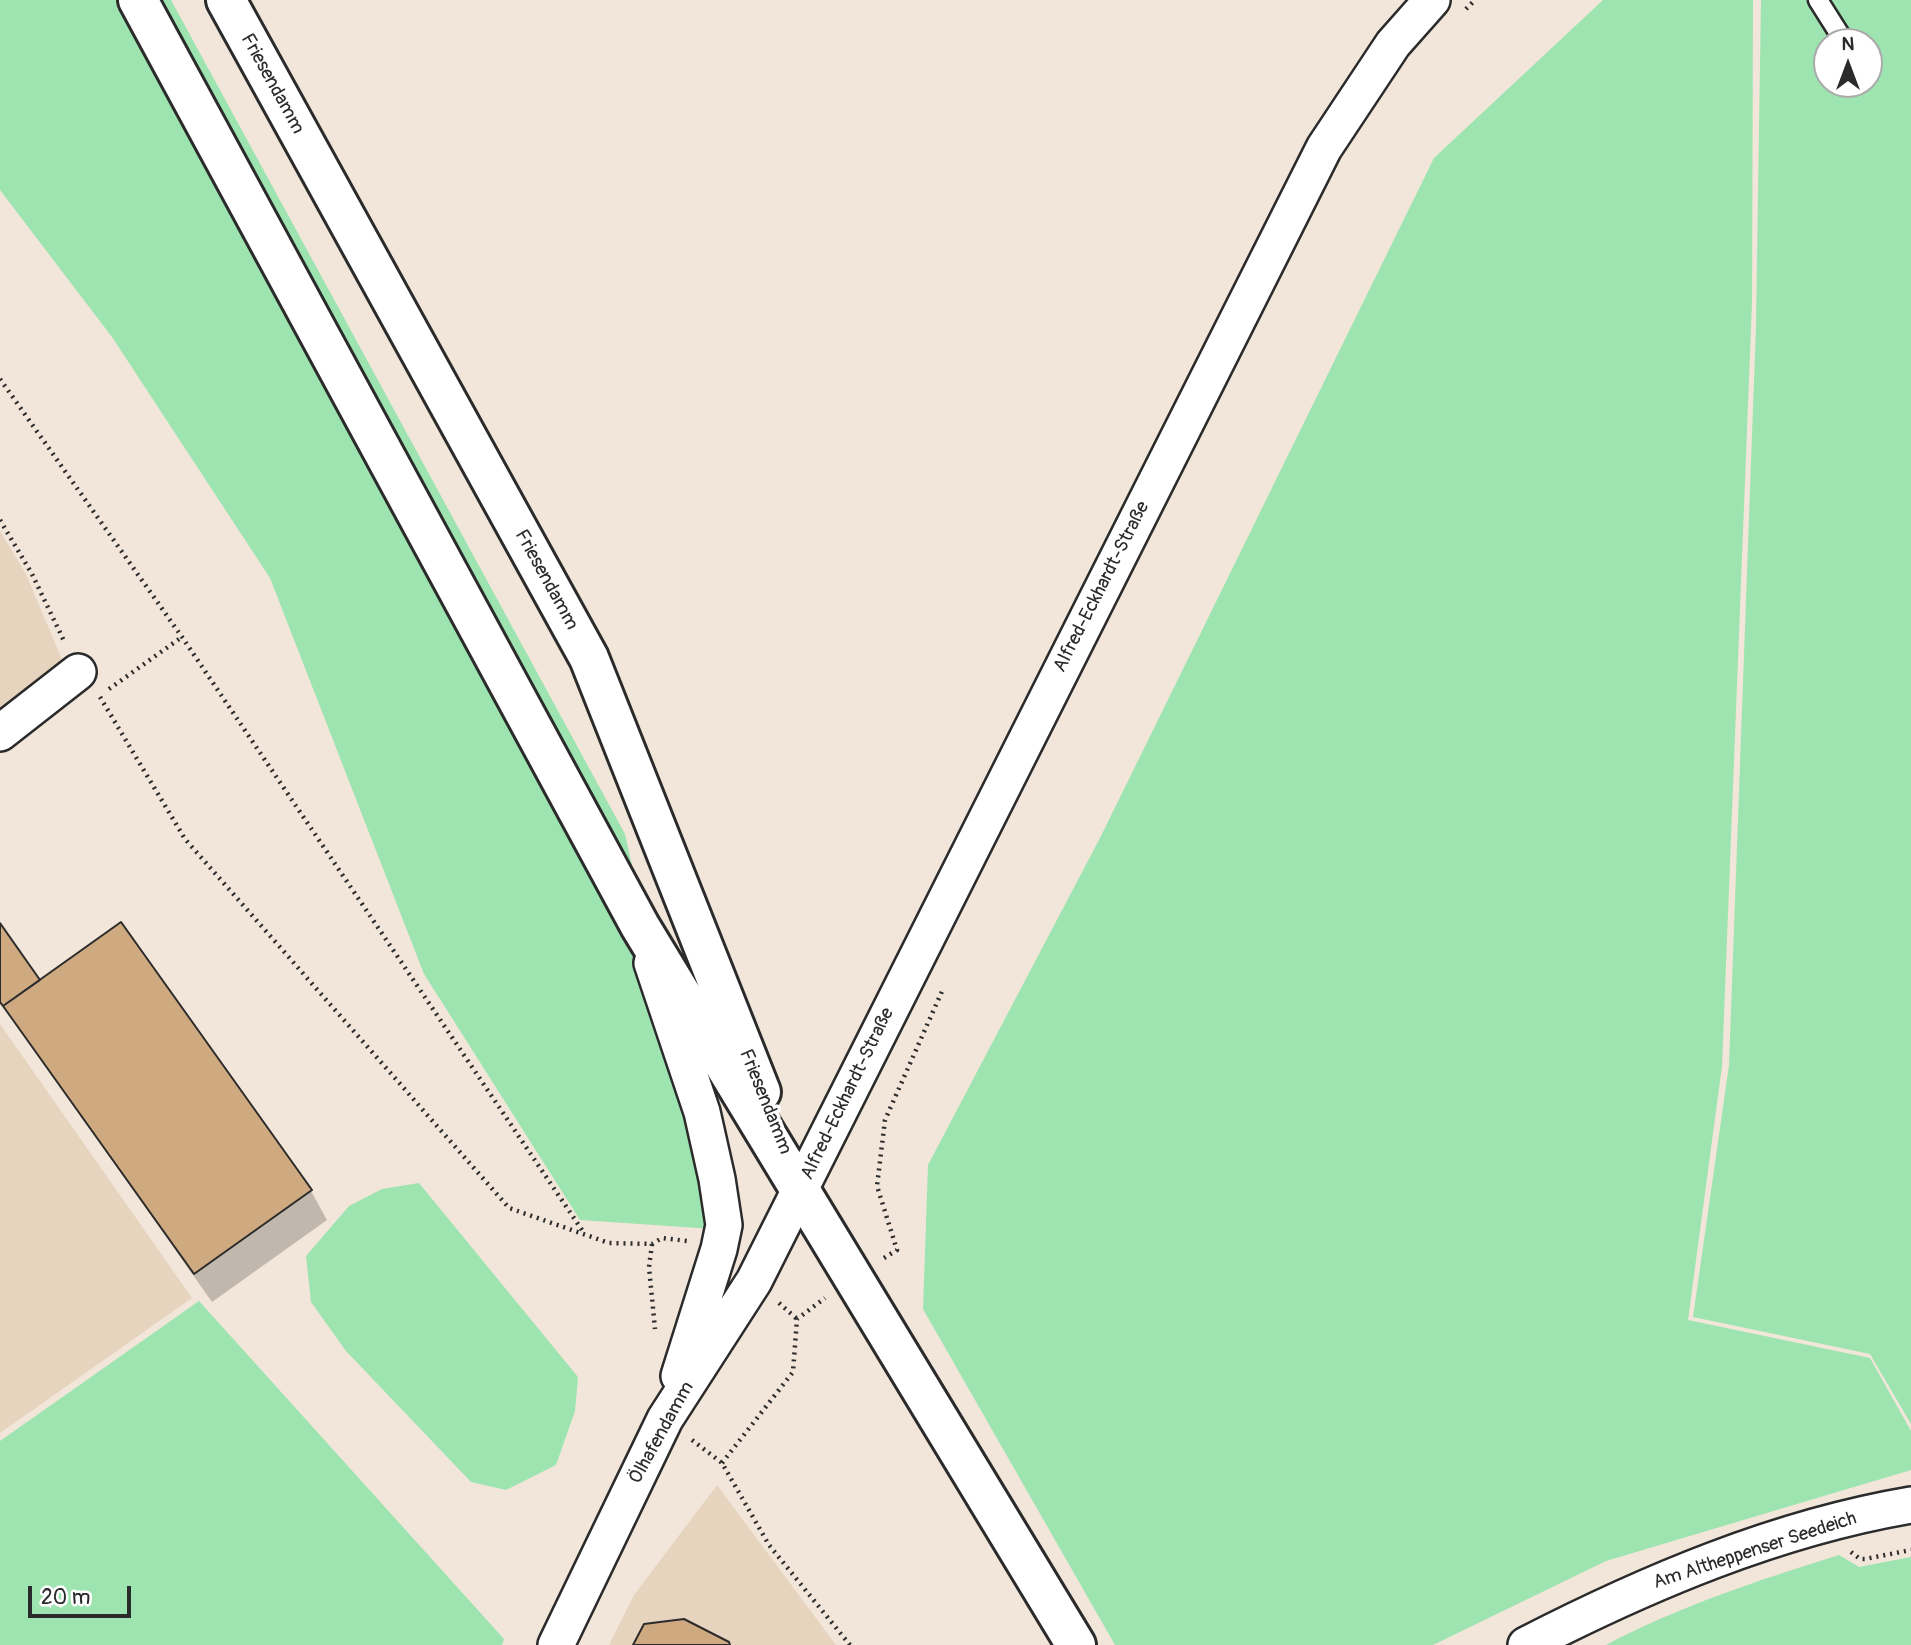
<!DOCTYPE html>
<html>
<head>
<meta charset="utf-8">
<style>
	body { margin:0 }
	#map { position:relative; width:1911px; height:1645px; overflow:hidden; background:#f1e6d9; font-family:Pangolin,sans-serif }
	canvas { display:block }
	.north { position:absolute; left:1813px; top:28px; width:70px; height:70px; box-sizing:border-box; background:#fff; border:2px solid #aaa; border-radius:50%; rotate:0deg; font-size:19px; font-weight:700; line-height:28px; text-align:center; color:#2b2b2b }
	.north::after { content:''; display:block; margin:auto; width:24px; height:32px; background:#2b2b2b; clip-path:polygon(50% 0,100% 100%,50% 72%,0 100%) }
	.scale { position:absolute; left:28px; top:1586px; width:103px; height:32px; box-sizing:border-box; border:4px solid #2b2b2b; border-top:0; padding-left:9px; font-size:21px; line-height:24px; white-space:nowrap; color:#2b2b2b; -webkit-text-stroke:5px #fff; paint-order:stroke }
</style>
</head>
<body>
<div id="map">
<canvas width="1911" height="1645"></canvas>
<div class="north">N</div>
<div class="scale">20 m</div>
</div>
<script>
const c = document.querySelector('canvas').getContext('2d');
c.lineJoin = 'round';
function fillPath(path, color) {
  c.fillStyle = color;
  c.fill(path, 'evenodd');
}
function strokePath(path, color, width, dash) {
  c.strokeStyle = color;
  c.lineWidth = width;
  c.lineCap = dash ? 'butt' : 'round';
  c.setLineDash(dash || []);
  c.stroke(path);
}
function write(font, color, halo, rows, align = 'center') {
  c.font = font + ' Pangolin,sans-serif';
  c.lineWidth = 7;
  c.setLineDash([]);
  c.textBaseline = 'middle';
  c.strokeStyle = halo;
  c.fillStyle = color;
  for (const [text, x, y, turn = 0] of rows) {
    c.save();
    c.translate(x, y);
    c.rotate((+turn || 0) * Math.PI / 180);
    c.textAlign = isNaN(turn) ? turn : align;
    if (halo) c.strokeText(text, 0, 0);
    c.fillText(text, 0, 0);
    c.restore();
  }
}
const built = new Path2D(`
	M 0,531 L 26,574 L 66,669 L 0,720 Z
	M 0,1024 L 192,1298 L 0,1433 Z
	M 717,1485 L 836,1645 L 609,1645 L 634,1595 Z`);
const green = new Path2D(`
	M 0,0 L 171,0 L 625,834 L 713,1229 L 580,1220 L 424,974 L 270,578 L 112,337 L 0,190 Z
	M 1603,0 L 1753,0 L 1752,302 L 1722,1066 L 1688,1320 L 1870,1358 L 1911,1431 L 1911,1470 L 1606,1561 L 1433,1645 L 1115,1645 L 923,1309 L 928,1165 L 1100,838 L 1434,158 Z
	M 1761,0 L 1911,0 L 1911,1424 L 1870,1354 L 1693,1317 L 1729,1065 L 1756,326 ZM 1827,42 L 1869,42 L 1869,84 L 1827,84 Z
	M 419,1183 L 578,1377 L 575,1411 L 556,1465 L 506,1490 L 471,1482 L 346,1351 L 311,1302 L 306,1256 L 349,1206 L 382,1189 Z
	M 199,1301 L 504,1639 L 502,1645 L 0,1645 L 0,1441 Z
	M 1839,1555 L 1859,1567 L 1911,1557 L 1911,1645 L 1606,1645 C 1680,1606 1759,1580 1839,1555 Z`);
const shadow = new Path2D(`
	M 121,925 L 311,1191 L 327,1220 L 212,1302 L 0,1002 L 0,926 L 40,982 Z`);
const building = new Path2D(`
	M 121,922 L 312,1190 L 194,1274 L 3,1006 Z
	M 0,923 L 40,980 L 3,1006 L 0,1002 Z
	M 684,1619 L 729,1642 L 730,1645 L 633,1645 L 644,1624 Z`);
const path = new Path2D(`
	M 1466,9 L 1475,0
	M 0,379 L 182,637 L 584,1233
	M 0,520 L 32,574 L 65,643
	M 109,689 L 182,637
	M 100,697 L 185,839 L 509,1208 L 609,1243 L 652,1244 L 662,1238 L 687,1241
	M 652,1244 L 649,1267 L 655,1329
	M 884,1258 L 897,1250 L 877,1186 L 885,1120 L 943,989
	M 779,1303 L 797,1319
	M 692,1440 L 722,1463 L 769,1545 L 850,1645
	M 722,1463 L 793,1372 L 797,1319 L 825,1298
	M 1851,1552 L 1860,1559 L 1865,1559 L 1911,1550`);
const lane = new Path2D(`
	M 1818,0 L 1842,38`);
const street = new Path2D(`
	M 0,733 L 78,672
	M 652,963 L 702,1112 L 717,1179 L 724,1225 L 719,1249 L 679,1376
	M 556,1645 L 665,1419 L 754,1281 L 1324,148 L 1393,44 L 1432,0
	M 1526,1645 C 1647,1583 1776,1528 1911,1505`);
const secondary = new Path2D(`
	M 138,0 L 640,926 L 1076,1645
	M 226,0 L 589,658 L 761,1092`);
const streetNames = [
	["Friesendamm",272,84,61],
	["Friesendamm",546,580,61],
	["Alfred-Eckhardt-Straße",1102,587,-63],
	["Alfred-Eckhardt-Straße",848,1094,-64],
	["Friesendamm",765,1102,68],
	["Ölhafendamm",662,1433,-61],
	["Am Altheppenser Seedeich",1755,1551,-18]
];
fillPath(built, '#e7d4bf');
fillPath(green, '#9ee4b0');
fillPath(shadow, '#0003');
fillPath(building, '#cfaa81');
strokePath(building, '#2b2b2b', 2);
strokePath(lane, '#2b2b2b', 23);
strokePath(street, '#2b2b2b', 40);
strokePath(secondary, '#2b2b2b', 44);
strokePath(path, '#2b2b2b', 4.5, [2, 5]);
strokePath(lane, '#fff', 18);
strokePath(street, '#fff', 35);
strokePath(secondary, '#fff', 38);
write('19px', '#2b2b2b', '#fff', streetNames);
</script>
</body>
</html>
